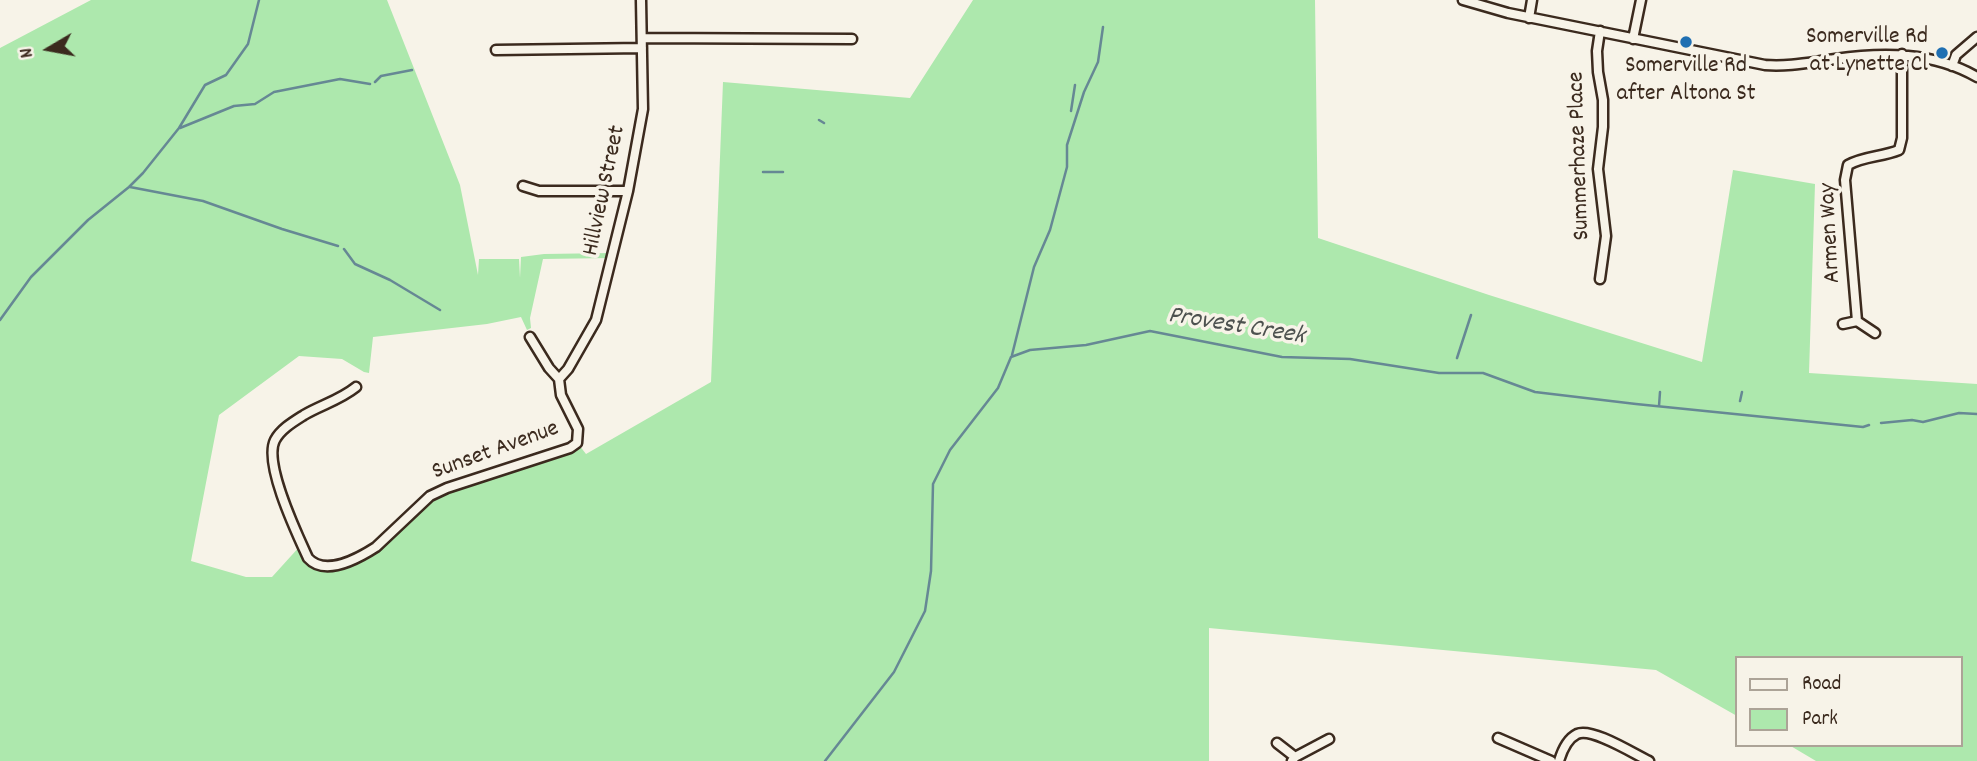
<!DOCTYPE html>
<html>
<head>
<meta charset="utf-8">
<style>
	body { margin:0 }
	#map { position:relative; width:1977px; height:761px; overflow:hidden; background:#f7f3e8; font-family:Dekko,sans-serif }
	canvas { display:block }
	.legend { position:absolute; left:1735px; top:656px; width:228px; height:91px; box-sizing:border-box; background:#f7f3e8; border:2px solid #aca397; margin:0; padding:9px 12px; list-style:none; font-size:21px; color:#3b2a1e }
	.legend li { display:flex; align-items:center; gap:14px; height:35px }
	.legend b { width:35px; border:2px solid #aca397 }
	.north { position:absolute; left:14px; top:14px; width:70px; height:70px; -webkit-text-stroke:5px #f7f3e8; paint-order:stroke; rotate:260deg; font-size:19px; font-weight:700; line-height:28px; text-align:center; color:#3b2a1e }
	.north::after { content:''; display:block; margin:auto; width:24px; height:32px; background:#3b2a1e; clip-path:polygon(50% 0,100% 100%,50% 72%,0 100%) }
</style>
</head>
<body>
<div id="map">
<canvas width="1977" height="761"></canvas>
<ul class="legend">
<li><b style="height:9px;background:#f7f3e8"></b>Road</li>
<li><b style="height:19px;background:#ade8ad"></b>Park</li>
</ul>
<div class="north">N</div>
</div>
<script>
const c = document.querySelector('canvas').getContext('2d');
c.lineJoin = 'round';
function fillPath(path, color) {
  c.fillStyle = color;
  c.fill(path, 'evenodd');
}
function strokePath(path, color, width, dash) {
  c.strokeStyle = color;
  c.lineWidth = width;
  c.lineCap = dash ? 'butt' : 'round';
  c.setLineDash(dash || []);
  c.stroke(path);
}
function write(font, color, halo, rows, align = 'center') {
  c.font = font + ' Dekko,sans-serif';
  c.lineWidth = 7;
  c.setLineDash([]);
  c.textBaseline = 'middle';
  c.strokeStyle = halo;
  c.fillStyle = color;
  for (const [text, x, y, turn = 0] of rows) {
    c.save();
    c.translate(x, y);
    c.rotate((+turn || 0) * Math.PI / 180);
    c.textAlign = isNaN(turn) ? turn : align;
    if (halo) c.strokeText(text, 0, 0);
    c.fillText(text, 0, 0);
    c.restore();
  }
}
const green = new Path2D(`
	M 91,0 L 387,0 L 460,185 L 478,275 L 479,259 L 519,259 L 520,278 L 521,257 L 544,254 L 611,253 L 611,258 L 543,259 L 530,318 L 531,328 L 527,330 L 521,317 L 487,324 L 373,337 L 369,373 L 364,372 L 342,359 L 299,356 L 219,415 L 191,561 L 246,577 L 272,577 L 301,545 C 306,552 312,563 319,567 C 335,577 365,559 378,550 L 441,491 L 461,483 L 513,471 L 573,449 L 579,445 L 586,454 L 711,382 L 723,82 L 910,98 L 973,0 L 1315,0 L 1318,238 L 1489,295 L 1702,362 L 1733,170 L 1815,184 L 1809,373 L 1977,384 L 1977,761 L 1816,761 L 1789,745 L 1961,745 L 1961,658 L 1737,658 L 1737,716 L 1656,670 L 1209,628 L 1209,761 L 0,761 L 0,48 Z`);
const stream = new Path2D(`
	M 375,82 L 381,76 L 412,70
	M 1071,111 L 1075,85
	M 819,120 L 824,123
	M 180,128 L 234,106 L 255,104 L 274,92 L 340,79 L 370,84
	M 763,172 L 783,172
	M 130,187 L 203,201 L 282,229 L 338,246
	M 344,249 L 355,264 L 390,280 L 440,310
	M 0,320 L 31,277 L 88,220 L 129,187 L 143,173 L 179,128 L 205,85 L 226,75 L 248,44 L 259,0
	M 1012,355 L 1034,267 L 1050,230 L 1067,167 L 1067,145 L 1084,92 L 1098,62 L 1103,27
	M 1457,358 L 1471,315
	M 1740,401 L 1742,392
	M 1659,406 L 1660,392
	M 1881,423 L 1912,420 L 1923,422 L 1959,413 L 1977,414
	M 825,761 L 894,672 L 925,611 L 931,571 L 933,484 L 950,450 L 998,388 L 1011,357 L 1030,350 L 1086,345 L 1150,331 L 1282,357 L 1350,359 L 1439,373 L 1483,373 L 1535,392 L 1636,404 L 1863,427 L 1869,425`);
const street = new Path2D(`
	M 1463,0 L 1508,13 L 1765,65 C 1789,67 1811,62 1835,59 C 1883,52 1934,52 1977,77
	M 1529,18 L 1532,0
	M 642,38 L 852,39
	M 1633,39 L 1641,0
	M 496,50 L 642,48
	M 1952,66 L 1956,55 L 1977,37
	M 523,186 L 539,191 L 628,191
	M 1600,279 L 1606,236 L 1598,169 L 1603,127 L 1603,100 L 1598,72 L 1597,51 L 1600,31
	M 1843,324 L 1857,321
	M 1875,333 L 1857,321 L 1845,180 L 1848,165 C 1864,156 1882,157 1899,150 L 1902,138 L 1902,54
	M 559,379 L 568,369 L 596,320 L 628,191 L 643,109 L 641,0
	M 356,387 C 340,400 321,405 304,415 C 293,422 281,429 275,440 C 263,463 297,534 308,558 C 325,577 359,558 376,547 L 430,496 L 447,488 L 570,448 L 577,443 L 578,429 L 561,395 L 559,379 L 549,368 L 530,337
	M 1498,738 L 1551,761
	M 1277,743 L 1295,757 L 1292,761
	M 1295,757 L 1329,739
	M 1559,761 C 1562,751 1567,739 1577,734 C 1592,727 1634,754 1649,761`);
const markers = [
	[1686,42,7,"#1f6fb2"],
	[1942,53,7,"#1f6fb2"]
];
const poiNames = [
	["Somerville Rd",1928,39],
	["at Lynette Cl",1928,67],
	["Somerville Rd",1686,68,"center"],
	["after Altona St",1686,96,"center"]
];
const streetNames = [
	["Summerhaze Place",1581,156,-92],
	["Hillview Street",606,191,-78],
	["Armen Way",1832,233,-93],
	["Sunset Avenue",496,452,-20]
];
const waterNames = [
	["Provest Creek",1236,328,9]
];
fillPath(green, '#ade8ad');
strokePath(stream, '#668894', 2.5);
strokePath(street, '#3b2a1e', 13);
strokePath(street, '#f7f3e8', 8);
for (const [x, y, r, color] of markers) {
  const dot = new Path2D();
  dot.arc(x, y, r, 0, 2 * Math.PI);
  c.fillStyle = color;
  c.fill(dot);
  strokePath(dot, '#f7f3e8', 2.5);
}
write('24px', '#3b2a1e', '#f7f3e8', poiNames, 'right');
write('24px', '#3b2a1e', '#f7f3e8', streetNames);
write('italic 26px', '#4d514f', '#f7f3e8', waterNames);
</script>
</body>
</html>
